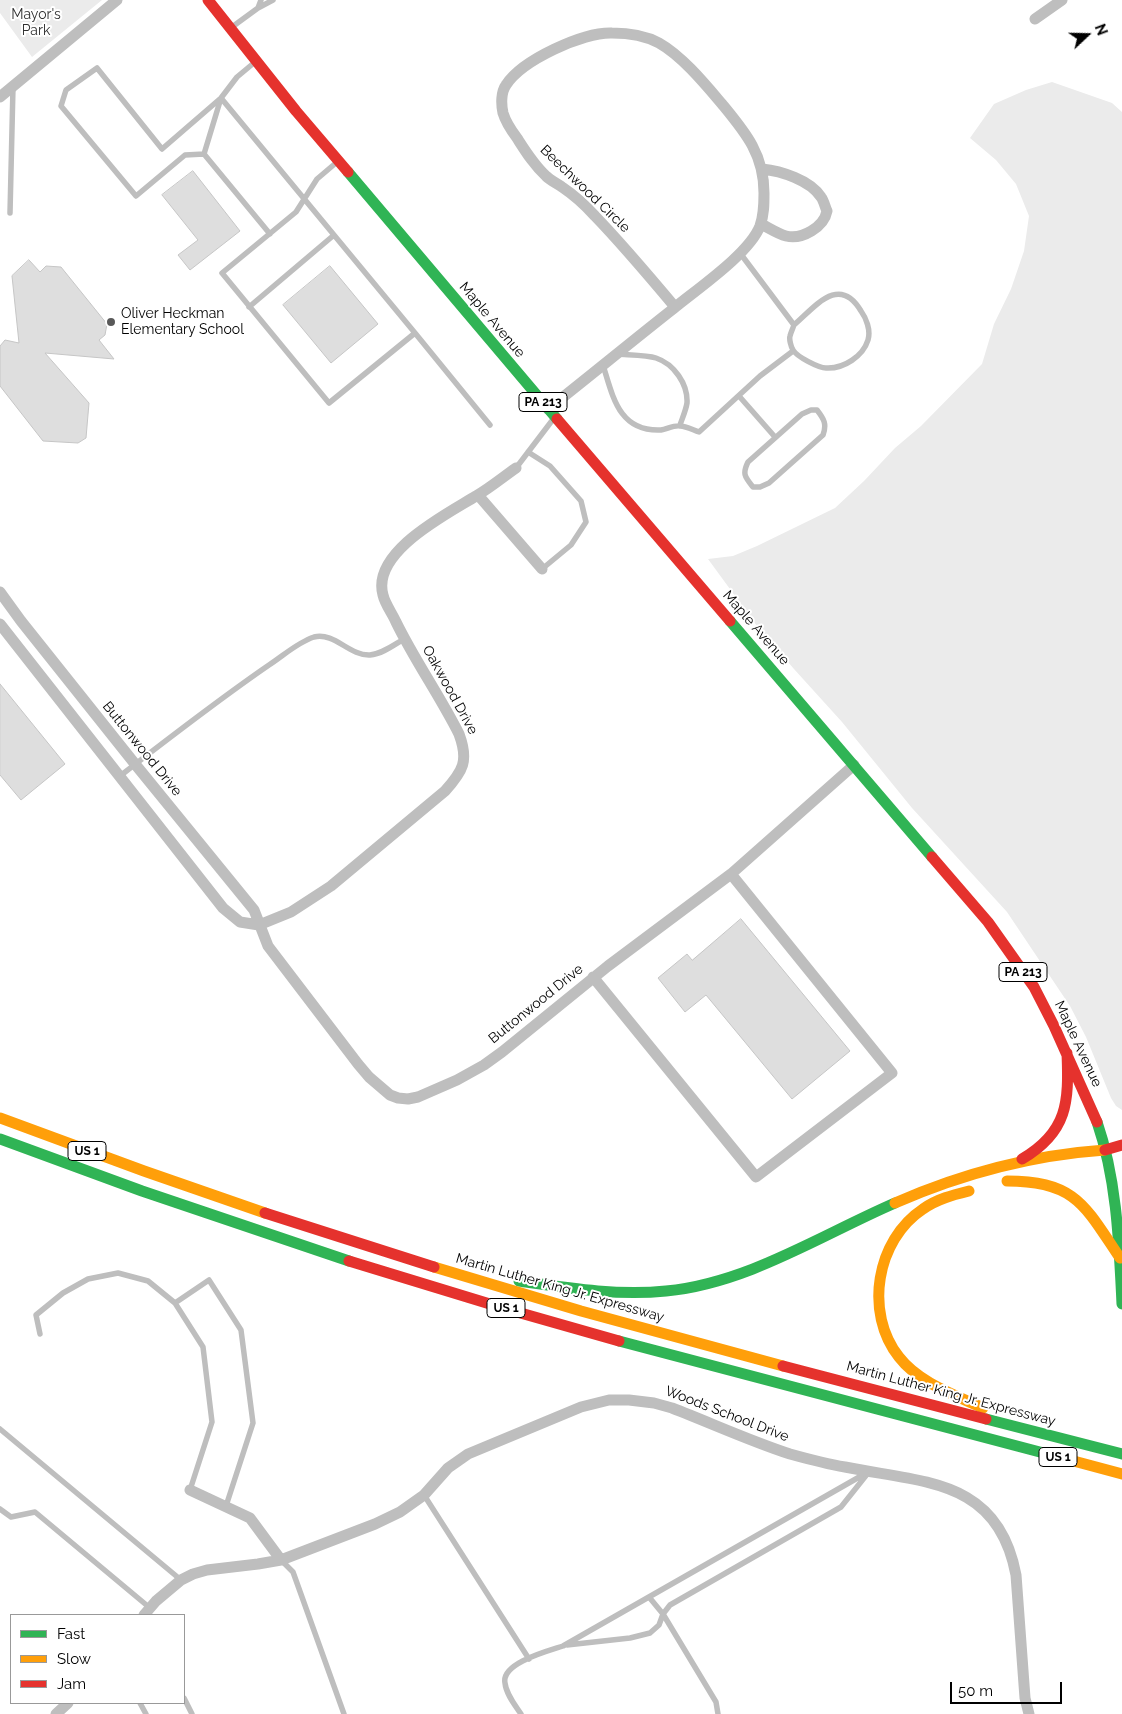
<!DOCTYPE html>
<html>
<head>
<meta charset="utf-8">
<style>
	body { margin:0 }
	#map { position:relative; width:1122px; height:1714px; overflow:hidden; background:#fff; font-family:Raleway,sans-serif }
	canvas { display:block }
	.legend { position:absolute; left:10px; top:1614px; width:175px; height:90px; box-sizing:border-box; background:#fff; border:1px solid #999; margin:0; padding:6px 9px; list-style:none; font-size:15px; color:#000 }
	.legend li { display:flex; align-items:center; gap:10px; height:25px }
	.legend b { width:25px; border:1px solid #999 }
	.north { position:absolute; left:1062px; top:10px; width:50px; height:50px; -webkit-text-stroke:4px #fff; paint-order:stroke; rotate:69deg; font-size:14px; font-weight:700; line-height:20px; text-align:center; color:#000 }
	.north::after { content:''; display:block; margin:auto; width:18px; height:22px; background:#000; clip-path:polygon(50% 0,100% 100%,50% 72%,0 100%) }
	.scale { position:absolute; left:950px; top:1682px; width:112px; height:22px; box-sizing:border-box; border:2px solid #000; border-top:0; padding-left:6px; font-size:15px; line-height:18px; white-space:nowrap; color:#000; -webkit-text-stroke:4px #fff; paint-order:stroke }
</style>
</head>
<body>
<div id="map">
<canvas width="1122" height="1714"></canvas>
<ul class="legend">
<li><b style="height:6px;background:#30b455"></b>Fast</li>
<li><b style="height:6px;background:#ff9f0a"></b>Slow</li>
<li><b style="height:6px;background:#e5322d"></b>Jam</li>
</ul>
<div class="north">N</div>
<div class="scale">50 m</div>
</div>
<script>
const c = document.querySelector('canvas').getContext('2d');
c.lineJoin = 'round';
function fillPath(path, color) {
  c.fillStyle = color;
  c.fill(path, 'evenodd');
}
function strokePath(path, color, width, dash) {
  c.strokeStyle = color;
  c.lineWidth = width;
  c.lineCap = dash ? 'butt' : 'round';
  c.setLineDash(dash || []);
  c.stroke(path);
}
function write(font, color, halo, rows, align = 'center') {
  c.font = font + ' Raleway,sans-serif';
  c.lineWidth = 4;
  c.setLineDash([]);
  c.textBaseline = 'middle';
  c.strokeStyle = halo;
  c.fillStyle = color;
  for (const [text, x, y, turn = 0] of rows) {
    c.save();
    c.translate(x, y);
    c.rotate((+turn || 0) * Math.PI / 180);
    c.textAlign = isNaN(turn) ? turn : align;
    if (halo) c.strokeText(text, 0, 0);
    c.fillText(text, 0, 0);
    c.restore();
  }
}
const green = new Path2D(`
	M 0,0 L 102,0 L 32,57 L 0,13 Z
	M 1052,82 L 1112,103 L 1122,112 L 1122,1110 L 1116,1106 L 1111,1098 L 1086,1037 L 1070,1006 L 1007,912 L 912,808 L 842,722 L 794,669 L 757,626 L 708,559 L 733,556 L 757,546 L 835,508 L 864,481 L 895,448 L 921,426 L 982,364 L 994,324 L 1011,289 L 1024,251 L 1029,216 L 1016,184 L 996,160 L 970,138 L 994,104 L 1026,90 Z`);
const building = new Path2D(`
	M 193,171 L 240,231 L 190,270 L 178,255 L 198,240 L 162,195 Z
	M 29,260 L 40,272 L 46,266 L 61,267 L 107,324 L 105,335 L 99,340 L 114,359 L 45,353 L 89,403 L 86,438 L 78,443 L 43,441 L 0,386 L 0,346 L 5,340 L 19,343 L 12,276 Z
	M 330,266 L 378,324 L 331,363 L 283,305 Z
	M 0,684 L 65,764 L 21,800 L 0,775 Z
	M 741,919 L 850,1051 L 792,1099 L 706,995 L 685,1012 L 658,978 L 687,954 L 692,960 Z`);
const lane = new Path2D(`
	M 258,8 L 273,0
	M 232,27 L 258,8 L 261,0
	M 255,62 L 237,77 L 221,98 L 162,149 L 97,68 L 66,90 L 61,106 L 136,196 L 185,155 L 204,154 L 270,234
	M 221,98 L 334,235
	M 204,154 L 221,98
	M 337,162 L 317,179 L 296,212 L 222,273 L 329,403 L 415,333 L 490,425
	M 10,213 L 13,87
	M 740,253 L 794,325 C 793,328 791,332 790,336 C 789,339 791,347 793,350 C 797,357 819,368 826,368 C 844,369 863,356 868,340 C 871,330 866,318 861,311 C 839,274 815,307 794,325
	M 249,307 L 334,235 L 415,333
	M 617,354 C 628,355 647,355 656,358 C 674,364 688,384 687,403 C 686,410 682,419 680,425
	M 603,365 C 613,397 619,432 661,430 C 667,429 674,425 680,426 C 686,426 693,430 699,432 L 760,376 L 793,351
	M 739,396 L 775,437
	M 811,410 L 817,410 C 824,419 827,424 823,435 L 769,483 L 760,487 L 753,487 C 745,477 742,474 748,462 L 802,414 Z
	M 528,452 L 550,466 L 581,501 L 586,522 L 571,545 L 542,569
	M 516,468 L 554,418
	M 120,776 C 169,738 218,700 269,665 C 283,656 298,642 314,637 C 335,632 349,656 370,655 C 382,654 394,645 404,639
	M 40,1334 L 36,1315 L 63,1293 L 88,1279 L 118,1273 L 148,1281 L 175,1303
	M 0,1429 L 181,1580
	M 190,1490 L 212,1422 L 203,1347 L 175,1303 L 209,1280 L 241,1330 L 253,1423 L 226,1506
	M 424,1495 L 529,1659
	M 0,1509 L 11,1517 L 35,1512 L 150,1608
	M 281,1560 L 293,1572 L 344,1714
	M 649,1597 L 663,1614 L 716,1702 L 718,1714
	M 567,1645 L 630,1638 L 650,1633 L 659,1625 L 663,1614 L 670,1605 L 841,1507 L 868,1473
	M 184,1698 L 192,1714
	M 140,1703 L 146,1714
	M 521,1714 C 515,1705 506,1694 505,1683 C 501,1663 548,1651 563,1646 L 868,1472`);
const street = new Path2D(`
	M 1035,19 L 1062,0
	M 0,97 L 117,0
	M 761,224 C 769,228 778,234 786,236 C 802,240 824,227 827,211 C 825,207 824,201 821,197 C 810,180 781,171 762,169
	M 548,409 C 590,376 631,342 673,309 C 697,289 749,254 760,226 C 764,215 764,204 764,193 C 764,154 745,132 722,104 C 705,84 682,56 659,43 C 646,36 627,33 612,33 C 583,32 522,60 506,85 C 501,92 501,104 503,113 C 506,123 511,130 517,138 C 526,152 534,165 546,176 C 551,181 557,183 562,187 C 574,195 585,205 595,216 C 623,245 649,276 675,307
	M 478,495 L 542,569
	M 0,592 L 21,621 L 135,764 L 254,910 L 268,946 L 358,1064 L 369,1077 L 390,1095 L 398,1098 L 408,1099 L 418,1097 L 457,1080 L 484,1065 L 502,1052 L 608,966 L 731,874 L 854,765
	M 0,624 L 223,908 L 240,922 L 259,925 L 291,912 L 331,886 L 445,791 C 463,771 469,761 459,734 C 440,696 415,661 396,622 C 392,613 385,604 383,595 C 371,552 447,514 476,496 C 490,488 503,477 516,468
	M 593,977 L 756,1177 L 892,1073 L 731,874
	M 190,1490 L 250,1518 L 281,1560
	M 144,1615 L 156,1601 L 181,1580 L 193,1574 L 207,1570 L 258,1564 L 281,1560 L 375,1524 L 400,1512 L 424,1495 L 448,1468 L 468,1454 L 581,1407 L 609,1400 L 629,1400 L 654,1403 L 672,1408 C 711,1423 750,1441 790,1454 C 808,1459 827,1464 845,1467 C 923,1483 998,1478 1016,1575 L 1025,1698 L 1029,1714
	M 56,1714 L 68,1703`);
const fast = new Path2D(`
	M 348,172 L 557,419
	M 730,621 L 932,857
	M 1097,1122 C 1117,1180 1119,1243 1122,1304
	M 0,1139 L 142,1191 L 349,1261
	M 519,1281 C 568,1288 617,1296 666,1291 C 748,1283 821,1235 895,1203
	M 619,1341 L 1055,1456
	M 986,1419 L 1122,1454`);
const slow = new Path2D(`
	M 0,1118 L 144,1171 L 265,1213
	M 1007,1181 C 1076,1181 1085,1206 1120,1258
	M 969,1191 C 953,1195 937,1199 923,1209 C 876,1240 864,1313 899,1357 C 919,1383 955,1395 983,1408
	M 895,1203 C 961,1174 1033,1155 1105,1150
	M 434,1267 L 581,1311 L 783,1366
	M 1055,1456 L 1122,1474`);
const jam = new Path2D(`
	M 208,0 L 296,111 L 348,172
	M 557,419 L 730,621
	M 932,857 L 988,922 L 1034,987 L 1054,1026 L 1097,1122
	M 1105,1150 L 1122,1145
	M 1022,1159 C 1068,1132 1069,1102 1067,1053
	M 265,1213 L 434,1267
	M 349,1261 L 503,1308 L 619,1341
	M 783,1366 L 986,1419`);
const markers = [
	[111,322,5,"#595959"]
];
const shields = [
	[543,402,48],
	[1023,972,48],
	[87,1151,38],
	[506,1308,38],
	[1058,1457,38]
];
const shieldNames = [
	["PA 213",543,402],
	["PA 213",1023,972],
	["US 1",87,1151],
	["US 1",506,1308],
	["US 1",1058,1457]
];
const parkNames = [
	["Mayor's",36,15],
	["Park",36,31]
];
const streetNames = [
	["Beechwood Circle",585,189,44],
	["Maple Avenue",492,320,50],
	["Maple Avenue",756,628,49],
	["Oakwood Drive",450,690,61],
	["Buttonwood Drive",142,749,51],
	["Buttonwood Drive",536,1004,-39],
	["Maple Avenue",1078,1044,65],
	["Martin Luther King Jr. Expressway",560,1288,16],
	["Martin Luther King Jr. Expressway",951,1394,15],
	["Woods School Drive",727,1414,21]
];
const poiNames = [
	["Oliver Heckman",121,314],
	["Elementary School",121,330]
];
fillPath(green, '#ebebeb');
fillPath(building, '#dedede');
strokePath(building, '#c6c6c6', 1);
strokePath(lane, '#bebebe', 5.5);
strokePath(street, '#bebebe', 11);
strokePath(fast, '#30b455', 11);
strokePath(slow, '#ff9f0a', 11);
strokePath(jam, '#e5322d', 11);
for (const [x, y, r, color] of markers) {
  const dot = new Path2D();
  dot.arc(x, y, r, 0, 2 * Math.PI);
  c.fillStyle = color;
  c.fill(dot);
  strokePath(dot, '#fff', 2);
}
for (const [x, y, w] of shields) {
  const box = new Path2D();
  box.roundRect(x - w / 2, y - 9.5, w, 19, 4);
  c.fillStyle = '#fff';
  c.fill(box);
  strokePath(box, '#000', 1);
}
write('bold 12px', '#000', null, shieldNames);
write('14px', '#313131', '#fff', parkNames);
write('14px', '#000', '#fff', streetNames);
write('14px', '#000', '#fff', poiNames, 'left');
</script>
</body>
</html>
